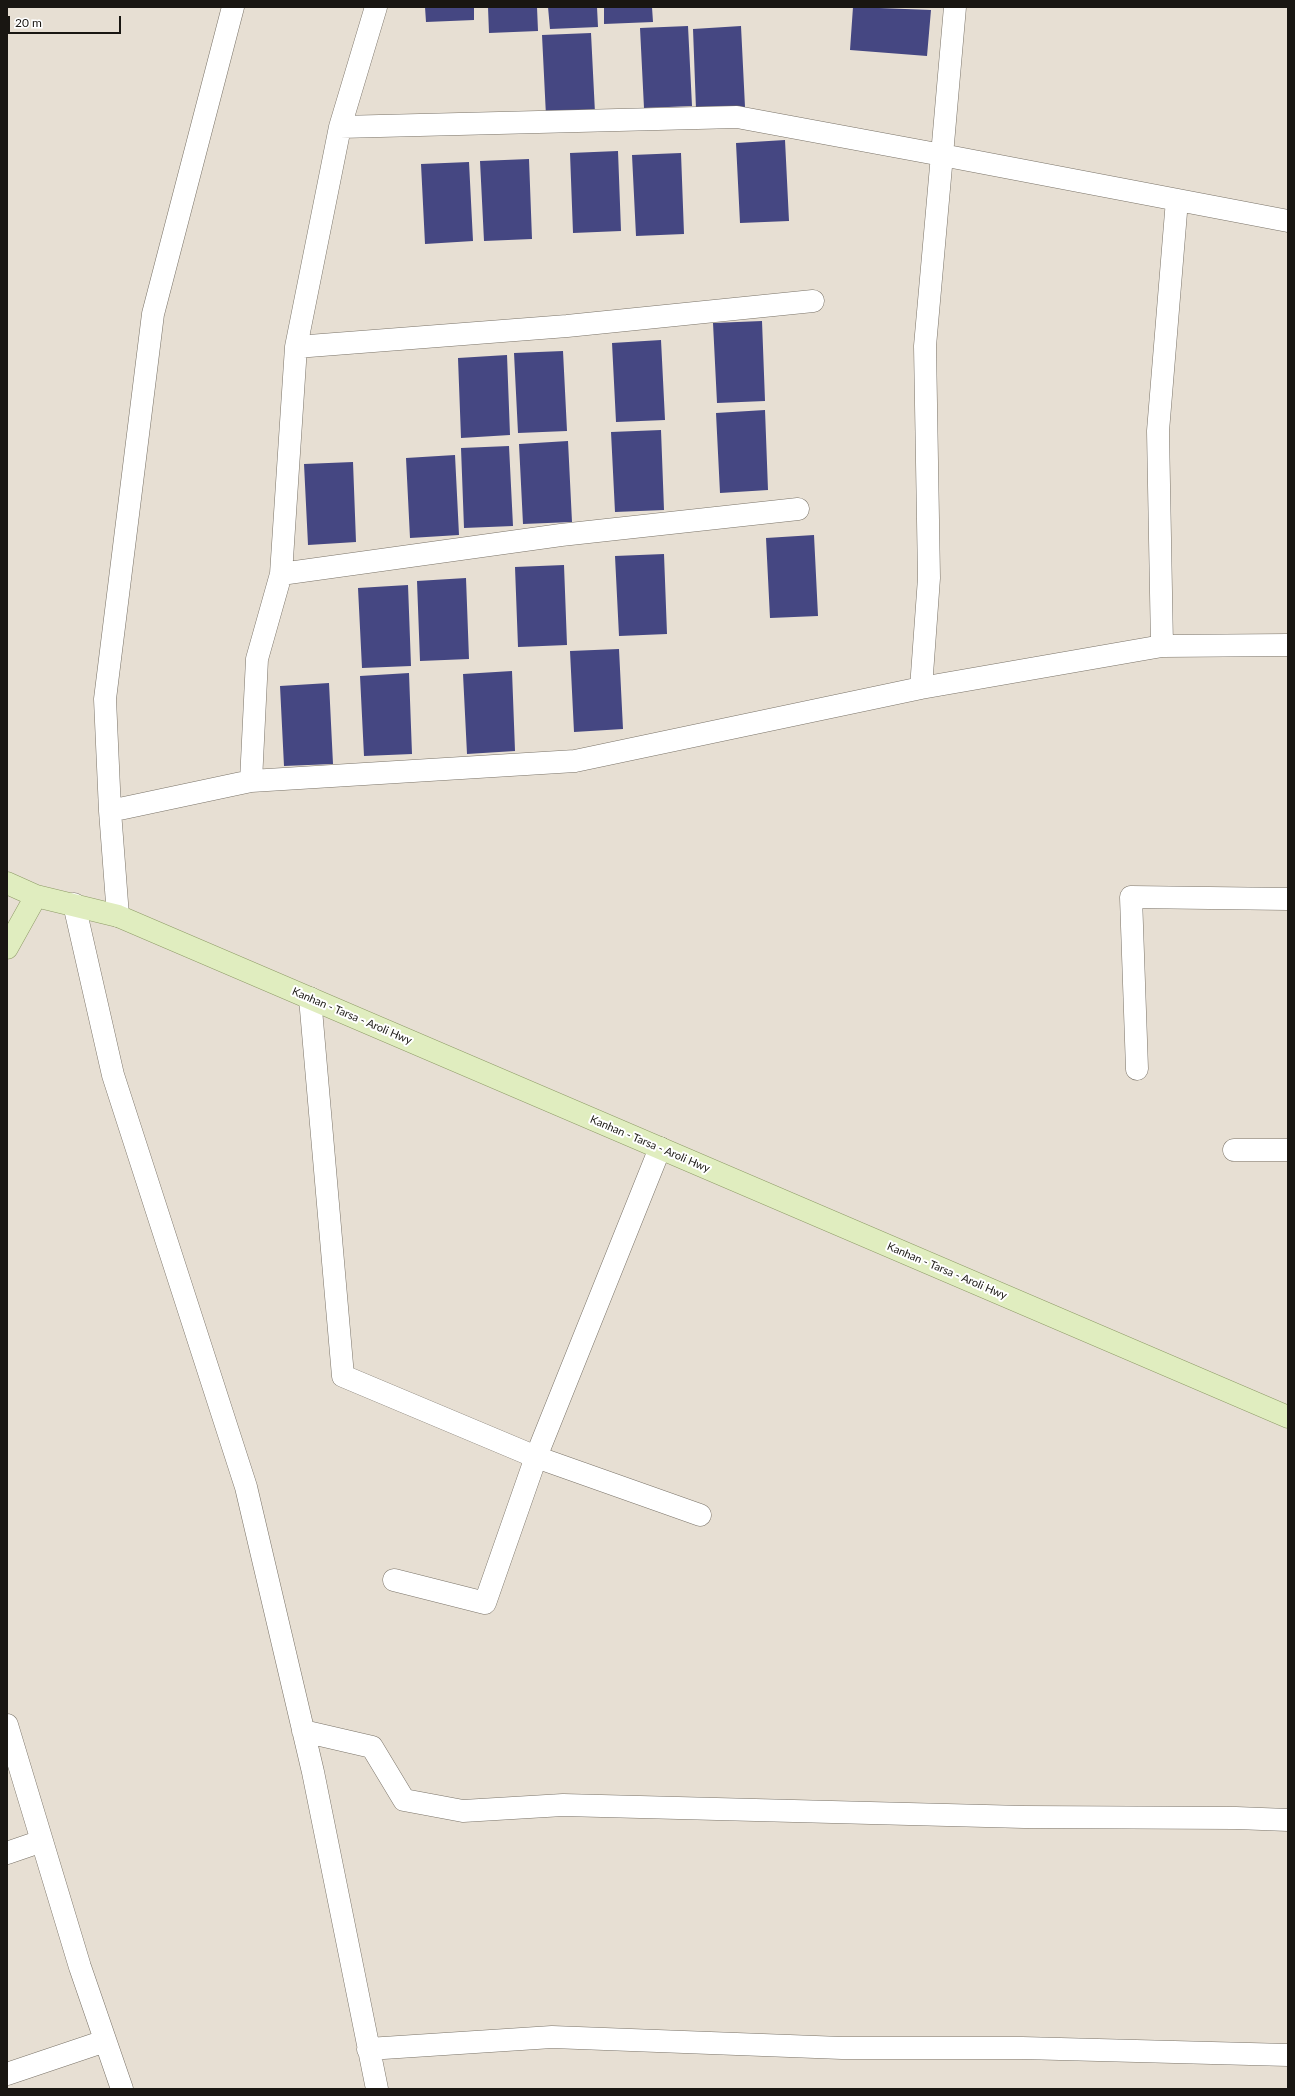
<!DOCTYPE html>
<html>
<head>
<meta charset="utf-8">
<style>
	body { margin:0 }
	#map { position:relative; width:1295px; height:2096px; overflow:hidden; background:#e7dfd3; font-family:Lato,sans-serif }
	canvas { display:block }
	.frame { position:absolute; inset:0; border:8px solid #191612; pointer-events:none }
	.scale { position:absolute; left:8px; top:16px; width:113px; height:18px; box-sizing:border-box; border:2px solid #191612; border-top:0; padding-left:5px; font-size:12px; line-height:14px; white-space:nowrap; color:#191612; -webkit-text-stroke:3px #fff; paint-order:stroke }
</style>
</head>
<body>
<div id="map">
<canvas width="1295" height="2096"></canvas>
<div class="frame"></div>
<div class="scale">20 m</div>
</div>
<script>
const c = document.querySelector('canvas').getContext('2d');
c.lineJoin = 'round';
function fillPath(path, color) {
  c.fillStyle = color;
  c.fill(path, 'evenodd');
}
function strokePath(path, color, width, dash) {
  c.strokeStyle = color;
  c.lineWidth = width;
  c.lineCap = dash ? 'butt' : 'round';
  c.setLineDash(dash || []);
  c.stroke(path);
}
function write(font, color, halo, rows, align = 'center') {
  c.font = font + ' Lato,sans-serif';
  c.lineWidth = 4;
  c.setLineDash([]);
  c.textBaseline = 'middle';
  c.strokeStyle = halo;
  c.fillStyle = color;
  for (const [text, x, y, turn = 0] of rows) {
    c.save();
    c.translate(x, y);
    c.rotate((+turn || 0) * Math.PI / 180);
    c.textAlign = isNaN(turn) ? turn : align;
    if (halo) c.strokeText(text, 0, 0);
    c.fillText(text, 0, 0);
    c.restore();
  }
}
const building = new Path2D(`
	M 425,7 L 474,7 L 474,20 L 426,22 Z
	M 488,7 L 537,7 L 538,31 L 489,33 Z
	M 548,7 L 597,7 L 598,27 L 550,29 Z
	M 604,7 L 652,7 L 653,22 L 604,24 Z
	M 853,7 L 931,10 L 927,56 L 850,50 Z
	M 688,26 L 692,106 L 644,108 L 640,28 Z
	M 741,26 L 745,107 L 696,109 L 693,29 Z
	M 591,33 L 595,113 L 546,116 L 542,35 Z
	M 785,140 L 789,221 L 740,223 L 736,143 Z
	M 618,151 L 621,231 L 573,233 L 570,153 Z
	M 681,153 L 684,234 L 636,236 L 632,155 Z
	M 529,159 L 532,239 L 484,241 L 480,161 Z
	M 469,162 L 473,241 L 425,244 L 421,164 Z
	M 762,321 L 765,401 L 717,403 L 713,323 Z
	M 661,340 L 665,420 L 616,422 L 612,343 Z
	M 563,351 L 567,431 L 518,433 L 514,353 Z
	M 507,355 L 510,435 L 461,438 L 458,358 Z
	M 765,410 L 768,490 L 720,493 L 716,413 Z
	M 661,430 L 664,510 L 615,512 L 611,432 Z
	M 568,441 L 572,522 L 523,524 L 519,444 Z
	M 509,446 L 513,526 L 464,528 L 461,448 Z
	M 455,455 L 459,535 L 410,538 L 406,458 Z
	M 353,462 L 356,542 L 308,545 L 304,464 Z
	M 814,535 L 818,616 L 770,618 L 766,538 Z
	M 664,554 L 667,634 L 619,636 L 615,556 Z
	M 564,565 L 567,645 L 518,647 L 515,567 Z
	M 466,578 L 469,659 L 420,661 L 417,581 Z
	M 408,585 L 411,666 L 362,668 L 358,588 Z
	M 619,649 L 623,729 L 574,732 L 570,651 Z
	M 512,671 L 515,751 L 467,754 L 463,674 Z
	M 409,673 L 412,754 L 364,756 L 360,676 Z
	M 329,683 L 333,764 L 284,766 L 280,686 Z`);
const minor = new Path2D(`
	M 955,7 L 942,155 L 737,117 L 340,127 L 296,347 L 281,574 L 257,659 L 251,781 L 575,761 L 921,688 L 1162,646 L 1288,645
	M 340,127 L 376,7
	M 296,347 L 567,326 L 813,301
	M 281,574 L 561,535 L 798,509
	M 1162,646 L 1158,431 L 1177,200
	M 921,688 L 929,578 L 925,346 L 942,155 L 1288,221
	M 110,811 L 105,699 L 153,314 L 233,7
	M 74,904 L 113,1075 L 246,1487 L 313,1772 L 377,2089
	M 118,916 L 110,811 L 251,781
	M 310,998 L 343,1376 L 536,1457 L 700,1515
	M 1137,1069 L 1131,897 L 1288,899
	M 1234,1150 L 1288,1150
	M 394,1580 L 485,1603 L 536,1457 L 660,1148
	M 7,1725 L 80,1967 L 122,2089
	M 303,1731 L 372,1747 L 404,1800 L 463,1811 L 563,1805 L 1024,1817 L 1236,1818 L 1288,1820
	M 7,1853 L 42,1841
	M 368,2049 L 552,2037 L 842,2048 L 1022,2048 L 1288,2055
	M 7,2074 L 105,2041`);
const primary = new Path2D(`
	M 7,883 L 36,896 L 118,916 L 1288,1417
	M 7,948 L 36,896`);
const streetNames = [
	["Kanhan - Tarsa - Aroli Hwy",352,1016,23],
	["Kanhan - Tarsa - Aroli Hwy",650,1144,23],
	["Kanhan - Tarsa - Aroli Hwy",947,1271,23]
];
fillPath(building, '#454782');
strokePath(minor, '#7a7368', 23);
strokePath(primary, '#8d9a66', 23);
strokePath(minor, '#fff', 22);
strokePath(primary, '#e0edbf', 22);
write('11px', '#191612', '#fff', streetNames);
</script>
</body>
</html>
